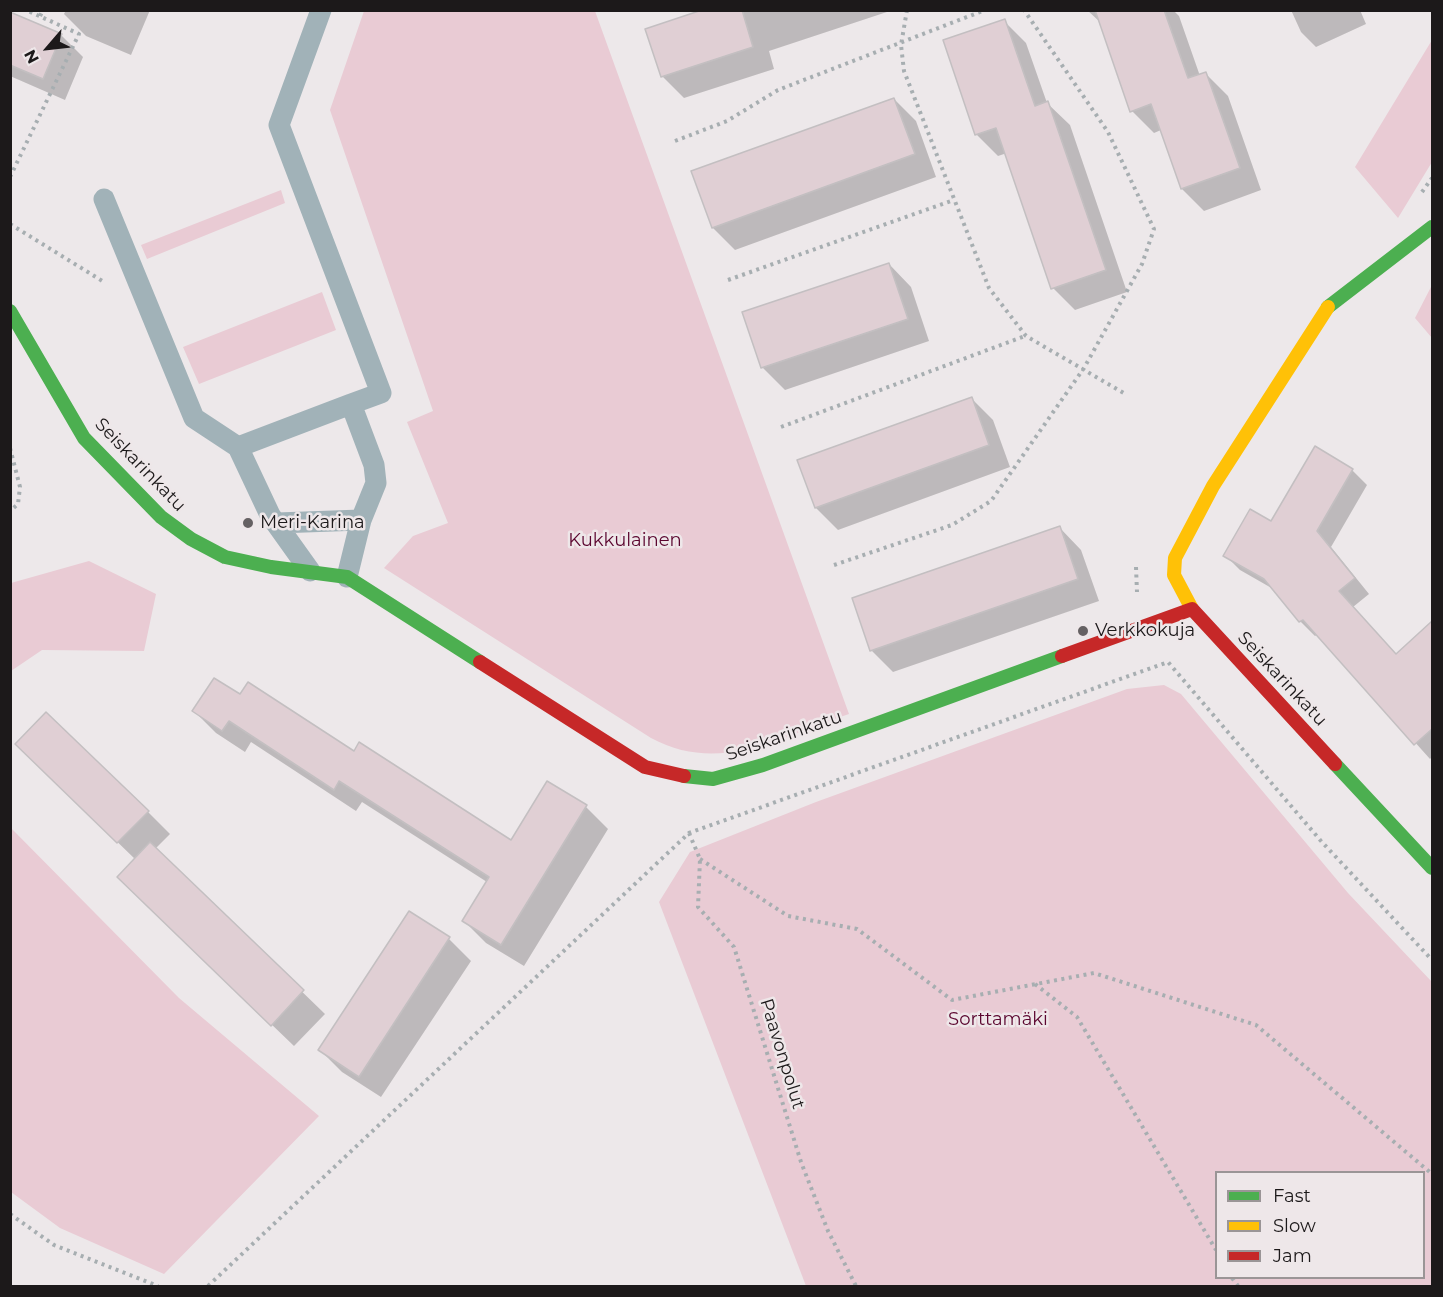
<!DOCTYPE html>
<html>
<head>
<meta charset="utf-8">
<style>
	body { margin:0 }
	#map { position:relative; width:1443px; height:1297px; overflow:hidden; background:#ede8ea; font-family:Montserrat,sans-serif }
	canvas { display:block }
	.frame { position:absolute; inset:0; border:12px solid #1c191a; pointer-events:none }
	.legend { position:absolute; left:1215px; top:1171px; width:210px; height:108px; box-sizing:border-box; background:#eee7e9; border:2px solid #9a9596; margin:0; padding:8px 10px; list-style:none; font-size:18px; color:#1c191a }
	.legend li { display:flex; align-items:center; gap:12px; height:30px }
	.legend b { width:30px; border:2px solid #9a9596 }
	.north { position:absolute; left:18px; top:18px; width:60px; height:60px; -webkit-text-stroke:4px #eee7e9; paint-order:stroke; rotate:242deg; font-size:16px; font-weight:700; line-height:24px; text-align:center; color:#1c191a }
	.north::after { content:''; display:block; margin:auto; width:21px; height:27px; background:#1c191a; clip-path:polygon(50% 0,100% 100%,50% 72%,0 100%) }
</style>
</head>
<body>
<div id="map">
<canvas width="1443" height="1297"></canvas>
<div class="frame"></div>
<ul class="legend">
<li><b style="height:8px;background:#4caf50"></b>Fast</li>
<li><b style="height:8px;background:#ffc107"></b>Slow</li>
<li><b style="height:8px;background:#c62828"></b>Jam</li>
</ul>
<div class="north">N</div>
</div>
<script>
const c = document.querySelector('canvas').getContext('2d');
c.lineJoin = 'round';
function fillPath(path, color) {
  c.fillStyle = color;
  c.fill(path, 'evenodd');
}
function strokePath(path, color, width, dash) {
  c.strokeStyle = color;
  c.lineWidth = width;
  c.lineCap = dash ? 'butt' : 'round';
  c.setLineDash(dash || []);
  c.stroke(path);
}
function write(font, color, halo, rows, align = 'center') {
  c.font = font + ' Montserrat,sans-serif';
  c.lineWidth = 5;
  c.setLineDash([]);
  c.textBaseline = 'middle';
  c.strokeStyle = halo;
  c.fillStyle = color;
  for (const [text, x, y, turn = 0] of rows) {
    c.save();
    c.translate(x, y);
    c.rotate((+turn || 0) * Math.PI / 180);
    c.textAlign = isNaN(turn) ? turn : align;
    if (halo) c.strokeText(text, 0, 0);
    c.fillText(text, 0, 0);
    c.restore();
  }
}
const green = new Path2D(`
	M 364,11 L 595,11 L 849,714 C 782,737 719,775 651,738 L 384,568 L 413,536 L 448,523 L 407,422 L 433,411 L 330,110 Z
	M 1432,40 L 1432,162 L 1398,218 L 1355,167 Z
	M 281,190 L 285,203 L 147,259 L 141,245 Z
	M 1432,285 L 1432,338 L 1415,318 Z
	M 322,292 L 336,330 L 199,384 L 183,347 Z
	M 89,561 L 156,594 L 144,651 L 42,650 L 11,671 L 11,583 Z
	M 1164,685 L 1181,694 L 1348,893 L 1432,982 L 1432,1286 L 806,1286 L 659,902 L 690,852 L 816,802 L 1127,689 ZM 1216,1172 L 1424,1172 L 1424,1278 L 1216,1278 Z
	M 10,827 L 179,998 L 319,1116 L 164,1274 L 60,1228 L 11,1192 Z`);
const shadow = new Path2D(`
	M 66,10 L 150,10 L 131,55 L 86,36 L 64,14 Z
	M 707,10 L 893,10 L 769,51 L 774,69 L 684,98 L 662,76 Z
	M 1087,10 L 1173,10 L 1179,16 L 1200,76 L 1206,74 L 1228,96 L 1261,190 L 1204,211 L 1182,189 L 1161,130 L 1154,133 L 1132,111 L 1100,22 Z
	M 1291,10 L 1360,10 L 1366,24 L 1316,47 L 1301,32 Z
	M 10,13 L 61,35 L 83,57 L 65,100 L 10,76 Z
	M 1004,21 L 1026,43 L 1047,103 L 1070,125 L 1127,292 L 1075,310 L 1053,288 L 1007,153 L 998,156 L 976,134 Z
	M 894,99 L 916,121 L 936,177 L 735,250 L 713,228 L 693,172 Z
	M 889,264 L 911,287 L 929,341 L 785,390 L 763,368 L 744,313 Z
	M 971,398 L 993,420 L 1010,467 L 838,530 L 816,508 L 799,461 Z
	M 1352,470 L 1367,485 L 1331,547 L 1369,594 L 1353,607 L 1397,655 L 1432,623 L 1432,757 L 1430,759 L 1318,634 L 1315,636 L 1300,621 L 1275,590 L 1240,570 L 1225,555 Z
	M 1059,527 L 1081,550 L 1099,601 L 893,672 L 871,650 Z
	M 241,696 L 354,753 L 511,843 L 586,807 L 608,829 L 524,966 L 486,943 L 464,921 L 487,882 L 362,802 L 356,811 L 251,742 L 245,752 L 216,733 L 194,711 Z
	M 39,766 L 148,812 L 170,834 L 155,849 L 325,1014 L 294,1046 L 141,899 L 136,860 Z
	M 449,939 L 471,961 L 381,1097 L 342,1072 L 320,1050 Z`);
const building = new Path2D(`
	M 702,10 L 742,10 L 753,47 L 661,77 L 645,29 Z
	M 1095,10 L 1164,10 L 1188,78 L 1206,72 L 1240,168 L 1181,189 L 1151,104 L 1130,112 Z
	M 10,12 L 62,34 L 43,79 L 10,65 Z
	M 1005,19 L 1035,106 L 1048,101 L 1106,270 L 1051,289 L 996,128 L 975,135 L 943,40 Z
	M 894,98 L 915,154 L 712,228 L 691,171 Z
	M 889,263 L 908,319 L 761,368 L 742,312 Z
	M 972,397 L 989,445 L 815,508 L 797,460 Z
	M 1315,446 L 1353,469 L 1317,531 L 1355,578 L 1339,591 L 1396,654 L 1432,621 L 1432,729 L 1414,745 L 1303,620 L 1299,622 L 1264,579 L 1223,556 L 1250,509 L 1271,521 Z
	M 1060,526 L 1078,579 L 870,651 L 852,598 Z
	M 214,678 L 240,694 L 248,682 L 354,751 L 359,742 L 511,840 L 547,781 L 587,805 L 501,945 L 462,921 L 489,877 L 339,781 L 334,790 L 229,721 L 222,731 L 192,711 Z
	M 46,712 L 149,811 L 117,843 L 15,744 Z
	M 150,842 L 304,990 L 271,1026 L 117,877 Z
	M 409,911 L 450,937 L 359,1077 L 318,1050 Z`);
const path = new Path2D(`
	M 907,10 L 901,45 L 904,71 L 989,288 L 1026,336 L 1127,395
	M 40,16 L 43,10
	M 675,141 L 727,121 L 778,90 L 985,10
	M 10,177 L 79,34 L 26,10
	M 1422,192 L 1432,178
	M 10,224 L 104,282
	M 728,280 L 954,200
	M 781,427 L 1025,336
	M 10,448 L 20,487 L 18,504 L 10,511
	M 834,565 L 952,525 L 991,501 L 1084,368 L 1142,264 L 1154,229 L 1108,132 L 1024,10
	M 1136,567 L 1137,592
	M 689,833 L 700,859 L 698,907 L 734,947 L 801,1162 L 828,1231 L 856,1286
	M 700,859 L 788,916 L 857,929 L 952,1000 L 1094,973 L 1256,1025 L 1432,1174
	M 1035,984 L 1077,1017 L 1216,1250
	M 10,1214 L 54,1245 L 158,1286
	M 1232,1278 L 1238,1286
	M 208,1286 L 689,833 L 1168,662 L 1321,841 L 1432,960`);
const lane = new Path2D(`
	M 321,10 L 279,125 L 381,393 L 351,404
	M 104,199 L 194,418 L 238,447 L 270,515 L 310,571
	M 238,447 L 351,404 L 374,465 L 376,483 L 361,520 L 347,577
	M 277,523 L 361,520`);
const fast = new Path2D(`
	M 1328,307 L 1432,227
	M 10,311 L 84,438 L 161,517 L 191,539 L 225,557 L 271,567 L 347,577 L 480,662
	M 1335,764 L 1432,868
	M 684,776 L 713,779 L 763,765 L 1062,656`);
const slow = new Path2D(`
	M 1192,609 L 1174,575 L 1175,558 L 1213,486 L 1328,307`);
const jam = new Path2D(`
	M 1062,656 L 1192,609 L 1335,764
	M 480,662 L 645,767 L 684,776`);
const markers = [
	[248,523,6,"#656163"],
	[1083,631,6,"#656163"]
];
const streetNames = [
	["Seiskarinkatu",140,465,46],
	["Seiskarinkatu",1282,679,47],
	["Seiskarinkatu",784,736,-19],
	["Paavonpolut",782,1054,73]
];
const poiNames = [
	["Meri-Karina",260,523],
	["Verkkokuja",1095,631]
];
const parkNames = [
	["Kukkulainen",625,541],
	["Sorttamäki",998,1020]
];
fillPath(green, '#e9cbd4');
fillPath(shadow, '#0003');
fillPath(building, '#e0cfd4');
strokePath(building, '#c3bfc1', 1.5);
strokePath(path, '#a7aeb1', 4, [3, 4.5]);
strokePath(lane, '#a1b2b8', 21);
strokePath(fast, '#4caf50', 14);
strokePath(slow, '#ffc107', 14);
strokePath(jam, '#c62828', 14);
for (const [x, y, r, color] of markers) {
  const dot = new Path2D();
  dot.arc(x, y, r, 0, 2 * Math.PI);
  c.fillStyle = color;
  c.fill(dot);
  strokePath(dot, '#eee7e9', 2);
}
write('18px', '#1c191a', '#eee7e9', streetNames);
write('18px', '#1c191a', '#eee7e9', poiNames, 'left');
write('18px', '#5b062f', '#eee7e9', parkNames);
</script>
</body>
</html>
